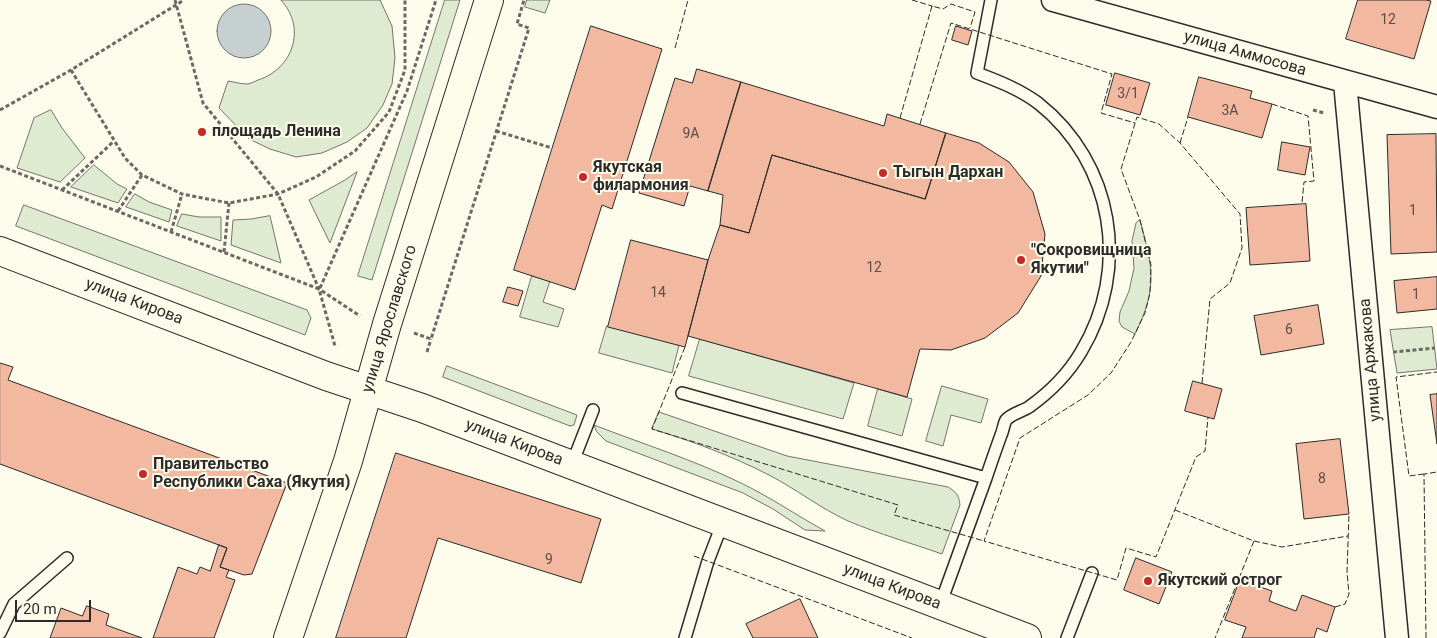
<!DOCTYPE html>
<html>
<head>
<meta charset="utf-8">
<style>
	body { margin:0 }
	#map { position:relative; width:1437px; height:638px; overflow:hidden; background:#fdfbea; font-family:Roboto,sans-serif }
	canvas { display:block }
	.scale { position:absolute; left:15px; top:600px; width:76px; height:22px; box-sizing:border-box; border:2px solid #2b2b2b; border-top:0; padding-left:6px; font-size:15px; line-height:18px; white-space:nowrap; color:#2b2b2b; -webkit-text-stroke:4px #fdfbea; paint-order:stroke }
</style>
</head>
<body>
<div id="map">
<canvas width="1437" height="638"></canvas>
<div class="scale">20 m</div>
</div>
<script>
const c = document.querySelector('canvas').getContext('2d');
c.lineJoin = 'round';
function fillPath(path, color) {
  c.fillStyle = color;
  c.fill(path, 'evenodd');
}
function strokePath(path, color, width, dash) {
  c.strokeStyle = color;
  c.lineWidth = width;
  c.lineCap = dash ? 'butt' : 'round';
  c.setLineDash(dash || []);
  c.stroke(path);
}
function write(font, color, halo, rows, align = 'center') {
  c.font = font + ' Roboto,sans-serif';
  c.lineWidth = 4;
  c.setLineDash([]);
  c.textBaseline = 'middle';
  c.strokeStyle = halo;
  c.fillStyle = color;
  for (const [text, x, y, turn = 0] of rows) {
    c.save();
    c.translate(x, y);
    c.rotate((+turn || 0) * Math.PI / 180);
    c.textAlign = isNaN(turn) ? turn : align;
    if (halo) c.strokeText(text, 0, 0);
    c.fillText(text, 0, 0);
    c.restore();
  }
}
const green = new Path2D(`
	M 281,0 L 380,0 L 392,26 L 395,58 L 392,84 L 383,105 L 367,128 L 347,142 L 322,153 L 296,157 L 270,149 L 249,139 L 219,108 L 228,81 C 234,82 242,84 247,84 C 251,84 255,81 258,80 C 293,69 307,28 281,0 Z
	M 445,0 L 460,0 L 372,280 L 358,276 Z
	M 527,0 L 550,0 L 545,13 L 525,7 Z
	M 51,110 L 62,128 L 85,158 L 60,182 L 17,168 L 34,118 Z
	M 94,165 L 117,184 L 127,189 L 118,203 L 71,187 Z
	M 357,172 L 330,243 L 309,200 L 345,180 Z
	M 135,194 L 149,202 L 172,210 L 169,222 L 126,207 Z
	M 24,205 L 307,310 L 311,318 L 305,335 L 16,226 Z
	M 182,214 L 199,217 L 221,217 L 221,241 L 177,226 Z
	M 270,216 L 281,263 L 231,245 L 233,220 L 251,219 Z
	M 1140,220 C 1153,269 1158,287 1135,334 L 1122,327 L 1119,321 L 1120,312 L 1129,291 L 1134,268 L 1132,241 L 1136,223 Z
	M 532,276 L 550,281 L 543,302 L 564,309 L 558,327 L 520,317 Z
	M 607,326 L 679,345 L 672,373 L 599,353 Z
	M 1432,327 L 1437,369 L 1397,373 L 1390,330 Z
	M 700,339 L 854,383 L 843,419 L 689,376 Z
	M 447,366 L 577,415 L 574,425 L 570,426 L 443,377 Z
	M 942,386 L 988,399 L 981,423 L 951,415 L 943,446 L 926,441 Z
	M 878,389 L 912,399 L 902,436 L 868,426 Z
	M 659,412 L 787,456 L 948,487 C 956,492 959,495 960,505 L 942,554 C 911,543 879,534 848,521 C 820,508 796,489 769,475 C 732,456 692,441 652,429 Z
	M 594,425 C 643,444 694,460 741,483 C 770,497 796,515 825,531 L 805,530 L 773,509 L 743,493 L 606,441 L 597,432 Z`);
const water = new Path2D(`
	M217 31a27 27 0 1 1 54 0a27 27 0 1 1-54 0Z`);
const building = new Path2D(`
	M 1358,0 L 1426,0 L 1431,1 L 1414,59 L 1346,39 Z
	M 591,26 L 662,49 L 612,209 L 602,205 L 575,290 L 514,270 Z
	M 956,26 L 972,31 L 968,45 L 952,40 Z
	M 697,69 L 741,82 L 708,191 L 690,186 L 684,206 L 639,193 L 675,78 L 692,83 Z
	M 1115,73 L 1150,83 L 1140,115 L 1106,105 Z
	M 1199,77 L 1252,91 L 1250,98 L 1272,104 L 1262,138 L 1188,117 Z
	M 741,82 L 884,126 L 887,114 L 946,133 L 925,199 L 772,155 L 749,233 L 720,225 L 723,195 L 708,191 Z
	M 946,133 L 979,143 L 1009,162 L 1033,192 L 1045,234 L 1041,276 L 1018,313 L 985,338 L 951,350 L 920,349 L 907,397 L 688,336 L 708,260 L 720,225 L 749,233 L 772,155 L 925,199 Z
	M 1436,134 L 1437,252 L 1391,254 L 1387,135 Z
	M 1282,142 L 1310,147 L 1305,175 L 1278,170 Z
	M 1306,204 L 1310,261 L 1250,265 L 1246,208 Z
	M 631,240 L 708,260 L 685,347 L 608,327 Z
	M 1437,277 L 1437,309 L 1397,313 L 1394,281 Z
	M 508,287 L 523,291 L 518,306 L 503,302 Z
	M 1318,305 L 1324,344 L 1261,355 L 1254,316 Z
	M 0,363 L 13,367 L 8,380 L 287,483 L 252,574 L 244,575 L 220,567 L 227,548 L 0,464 Z
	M 1193,381 L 1222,389 L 1214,419 L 1185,411 Z
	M 1437,394 L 1437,444 L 1430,395 Z
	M 1340,439 L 1349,514 L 1304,519 L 1296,444 Z
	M 396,453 L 601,519 L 581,583 L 438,538 L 406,638 L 336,638 Z
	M 219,545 L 227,548 L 220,567 L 229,570 L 226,577 L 235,580 L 214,638 L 153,638 L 178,567 L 197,574 L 200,567 L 210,571 Z
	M 1136,558 L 1172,572 L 1159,604 L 1124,590 Z
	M 1240,580 L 1272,591 L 1269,601 L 1296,611 L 1302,595 L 1335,607 L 1327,632 L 1317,628 L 1314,638 L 1242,638 L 1246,627 L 1225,620 Z
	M 800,599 L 818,638 L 753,638 L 746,624 Z
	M 87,606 L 109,614 L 106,625 L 142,638 L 50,638 L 61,608 L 82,616 Z`);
const path = new Path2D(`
	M 175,0 L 203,103 L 278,194 L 319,289 L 360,316
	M 71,70 L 125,158 L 142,175 L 182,194 L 229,203 L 278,194 L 316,177 L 355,151 L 389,112 L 405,70 L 405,0
	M 0,110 L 71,70 L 184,0
	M 1313,110 L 1324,113
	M 496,131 L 552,148
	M 0,166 L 319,289 L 335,346
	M 62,190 L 114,141
	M 118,211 L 142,175
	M 171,232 L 182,194
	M 224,252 L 229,203
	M 320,288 L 407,91 L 436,0
	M 414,333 L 431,339 L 529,28 L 517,24 L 524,0
	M 427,352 L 431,339
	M 1393,352 L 1435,348`);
const service = new Path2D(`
	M 682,393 L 986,478 L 940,605
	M 572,464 L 593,410
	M 986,478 C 991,463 996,449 1001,435 C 1003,431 1004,423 1006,420 C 1011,414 1023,411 1029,407 C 1050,392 1068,374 1081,352 C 1131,269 1114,163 1038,103 C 1019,89 998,81 977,73 L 991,0
	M 0,633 L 14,604 L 67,558
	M 685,638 L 708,561 L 723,522
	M 1067,638 L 1092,573`);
const minor = new Path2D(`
	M 1053,0 L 1437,107
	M 1345,82 L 1397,638`);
const tertiary = new Path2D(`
	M 0,251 L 326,376 L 422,408 L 1027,638
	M 288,638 L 348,461 L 387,324 L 489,0`);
const fence = new Path2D(`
	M 912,0 L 932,6 L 932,7
	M 675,48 L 688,0
	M 1272,104 L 1308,116 L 1314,181 L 1304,182 L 1302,203
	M 900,118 L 932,6 L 943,9 L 951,4 L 975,12 L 970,28
	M 920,124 L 951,23 L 1112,74 L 1101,113 L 1135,123
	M 1180,143 L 1188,117
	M 685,347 L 652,429 L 898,505 L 894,515 L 984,541
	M 1202,383 L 1210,299 L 1230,283 L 1242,248 L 1240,214 L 1180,143 L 1159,124 L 1137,117 L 1121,169 L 1140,220 L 1151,265 L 1150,293 L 1145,313 L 1131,342 L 1111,373 L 1088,395 L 1020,438 L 984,541 L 1117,580 L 1126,548 L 1156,557 L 1196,457 L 1205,451 L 1208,417
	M 1424,474 L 1409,476 L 1396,377 L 1437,372
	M 1175,510 L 1254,541 L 1215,638
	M 1254,541 L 1282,547 L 1348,536
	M 694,556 L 912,638
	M 1335,607 L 1345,604 L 1349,594 L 1347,572 L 1349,514
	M 1426,638 L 1424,474 L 1437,472`);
const markers = [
	[202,132,5,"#c62828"],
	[883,173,5,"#c62828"],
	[583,177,5,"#c62828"],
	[1021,260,5,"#c62828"],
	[143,474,5,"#c62828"],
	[1148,581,5,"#c62828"]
];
const numberNames = [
	["12",1388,20],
	["3/1",1128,94],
	["3А",1230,111],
	["9А",691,134],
	["1",1413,211],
	["12",874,268],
	["14",658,293],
	["1",1416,295],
	["6",1289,330],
	["8",1322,479],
	["9",549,560]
];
const streetNames = [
	["улица Аммосова",1245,54,16],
	["улица Кирова",134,302,21],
	["улица Ярославского",390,319,-73],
	["улица Аржакова",1371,360,-95],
	["улица Кирова",514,443,21],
	["улица Кирова",892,587,21]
];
const poiNames = [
	["площадь Ленина",212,132],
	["Якутская",593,168],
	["филармония",593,186],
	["Тыгын Дархан",893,173],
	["\"Сокровищница",1031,251],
	["Якутии\"",1031,269],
	["Правительство",153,465],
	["Республики Саха (Якутия)",153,483],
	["Якутский острог",1158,581]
];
fillPath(green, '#deebd1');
strokePath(green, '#74746e', 1);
fillPath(water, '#c7d0d0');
strokePath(water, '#74746e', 1);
fillPath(building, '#f2b8a0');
strokePath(building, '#2b2b2b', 1);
strokePath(service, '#2b2b2b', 14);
strokePath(minor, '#2b2b2b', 25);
strokePath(tertiary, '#2b2b2b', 30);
strokePath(path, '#6a6964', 3, [4, 2.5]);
strokePath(service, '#fdfbea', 11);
strokePath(minor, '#fdfbea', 22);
strokePath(tertiary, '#fdfbea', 28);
strokePath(fence, '#2b2b2b', 1, [6, 2.5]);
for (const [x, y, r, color] of markers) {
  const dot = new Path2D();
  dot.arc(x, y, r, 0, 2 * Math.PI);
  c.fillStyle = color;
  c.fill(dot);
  strokePath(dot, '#fdfbea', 2);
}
write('14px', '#5d4e48', null, numberNames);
write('16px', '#2b2b2b', '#fdfbea', streetNames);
write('bold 16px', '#2b2b2b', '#fdfbea', poiNames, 'left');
</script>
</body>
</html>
